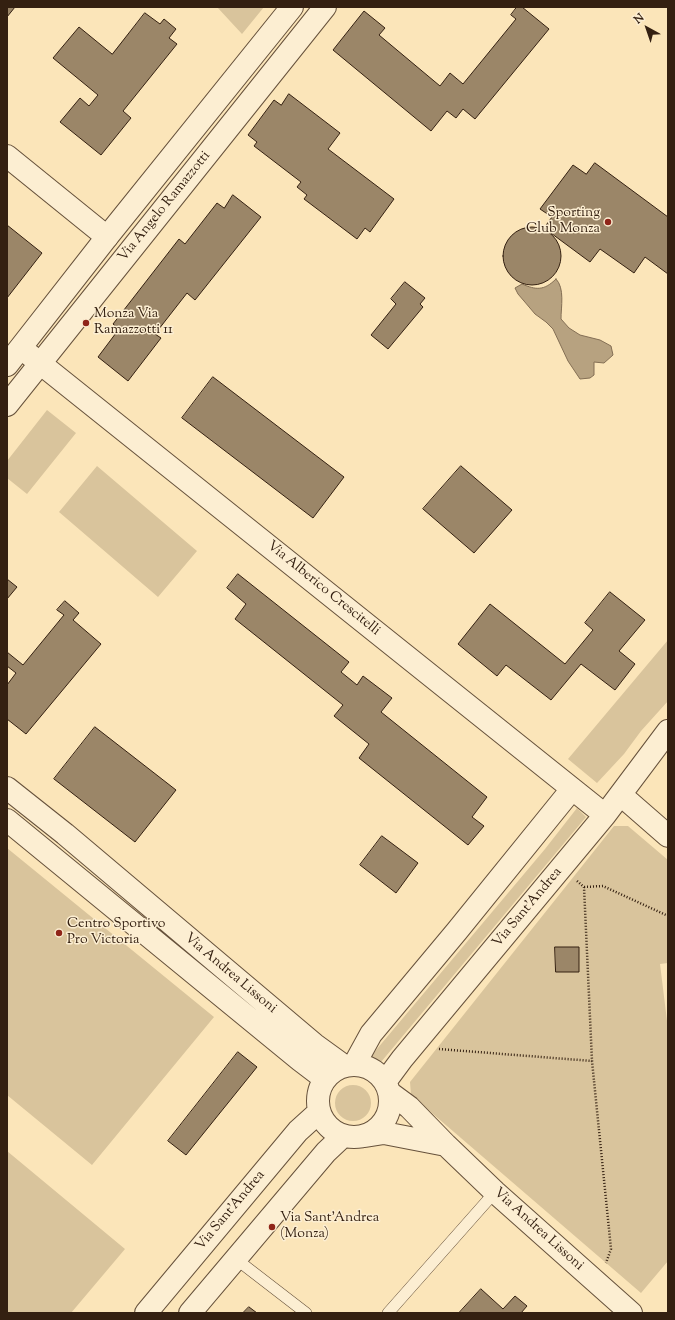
<!DOCTYPE html>
<html>
<head>
<meta charset="utf-8">
<style>
	body { margin:0 }
	#map { position:relative; width:675px; height:1320px; overflow:hidden; background:#fbe5b9; font-family:"Sorts Mill Goudy",serif }
	canvas { display:block }
	.frame { position:absolute; inset:0; border:8px solid #342011; pointer-events:none }
	.north { position:absolute; left:627px; top:8px; width:40px; height:40px; -webkit-text-stroke:3px #fceed2; paint-order:stroke; rotate:320deg; font-size:11px; font-weight:700; line-height:16px; text-align:center; color:#342011 }
	.north::after { content:''; display:block; margin:auto; width:14px; height:18px; background:#342011; clip-path:polygon(50% 0,100% 100%,50% 72%,0 100%) }
</style>
</head>
<body>
<div id="map">
<canvas width="675" height="1320"></canvas>
<div class="frame"></div>
<div class="north">N</div>
</div>
<script>
const c = document.querySelector('canvas').getContext('2d');
c.lineJoin = 'round';
function fillPath(path, color) {
  c.fillStyle = color;
  c.fill(path, 'evenodd');
}
function strokePath(path, color, width, dash) {
  c.strokeStyle = color;
  c.lineWidth = width;
  c.lineCap = dash ? 'butt' : 'round';
  c.setLineDash(dash || []);
  c.stroke(path);
}
function write(font, color, halo, rows, align = 'center') {
  c.font = font + ' "Sorts Mill Goudy",serif';
  c.lineWidth = 3;
  c.setLineDash([]);
  c.textBaseline = 'middle';
  c.strokeStyle = halo;
  c.fillStyle = color;
  for (const [text, x, y, turn = 0] of rows) {
    c.save();
    c.translate(x, y);
    c.rotate((+turn || 0) * Math.PI / 180);
    c.textAlign = isNaN(turn) ? turn : align;
    if (halo) c.strokeText(text, 0, 0);
    c.fillText(text, 0, 0);
    c.restore();
  }
}
const green = new Path2D(`
	M 217,7 L 264,7 L 242,34 Z
	M 47,410 L 76,433 L 27,494 L 7,478 L 7,461 Z
	M 97,466 L 197,551 L 158,597 L 59,512 Z
	M 668,640 L 668,701 L 641,731 L 624,754 L 597,783 L 568,759 Z
	M 577,808 L 586,817 L 376,1068 L 366,1062 L 545,849 Z
	M 614,826 L 628,826 L 668,860 L 668,963 L 660,964 L 668,1029 L 668,1261 L 641,1293 L 411,1095 L 410,1082 Z
	M 7,848 L 214,1017 L 92,1165 L 7,1095 Z
	M335 1103a18 18 0 1 1 36 0a18 18 0 1 1-36 0Z
	M 7,1151 L 125,1249 L 71,1313 L 7,1313 Z`);
const water = new Path2D(`
	M 556,279 C 565,288 561,307 561,319 L 569,328 L 580,335 L 600,340 L 611,346 L 613,355 L 604,363 L 594,362 L 594,375 L 590,378 L 580,379 L 568,361 L 553,329 L 546,322 L 535,314 L 524,301 L 518,294 L 515,288 L 522,284 C 536,290 544,291 556,279 Z`);
const building = new Path2D(`
	M 7,7 L 15,7 L 7,17 Z
	M 517,7 L 522,7 L 549,29 L 475,119 L 463,109 L 456,118 L 447,111 L 431,131 L 333,50 L 364,11 L 385,28 L 379,35 L 440,86 L 450,73 L 463,84 L 516,19 L 511,15 Z
	M 145,13 L 160,24 L 164,19 L 176,29 L 169,38 L 177,44 L 123,111 L 131,118 L 101,155 L 60,122 L 80,98 L 89,106 L 98,95 L 53,58 L 79,27 L 112,54 Z
	M 289,94 L 340,133 L 328,149 L 394,199 L 370,232 L 365,228 L 357,239 L 304,199 L 307,195 L 297,187 L 301,182 L 254,146 L 257,142 L 248,135 L 274,100 L 281,105 Z
	M 595,163 L 668,217 L 668,274 L 645,257 L 634,273 L 600,249 L 590,262 L 544,228 L 552,217 L 540,209 L 573,165 L 586,174 Z
	M 233,195 L 261,217 L 195,300 L 187,293 L 155,334 L 161,338 L 128,381 L 98,357 L 119,329 L 113,324 L 179,239 L 185,244 L 217,203 L 224,208 Z
	M 7,225 L 42,253 L 7,298 Z
	M503 256a29 29 0 1 1 58 0a29 29 0 1 1-58 0Z
	M 405,282 L 425,298 L 420,304 L 423,307 L 388,349 L 371,335 L 396,304 L 391,299 Z
	M 213,377 L 344,477 L 313,518 L 182,418 Z
	M 461,466 L 512,510 L 474,553 L 423,509 Z
	M 238,574 L 349,662 L 341,672 L 357,685 L 363,676 L 392,698 L 381,712 L 487,797 L 472,817 L 484,826 L 468,845 L 359,758 L 369,744 L 334,716 L 343,705 L 235,619 L 246,604 L 227,588 Z
	M 7,579 L 17,587 L 7,599 Z
	M 610,592 L 645,620 L 619,651 L 635,664 L 615,690 L 581,664 L 551,700 L 506,665 L 497,676 L 458,644 L 490,604 L 565,664 L 593,630 L 585,623 Z
	M 65,601 L 79,613 L 73,620 L 101,644 L 26,734 L 7,719 L 7,685 L 16,673 L 7,666 L 7,652 L 23,665 L 64,615 L 57,610 Z
	M 95,727 L 176,790 L 135,842 L 54,779 Z
	M 382,836 L 418,863 L 396,893 L 360,865 Z
	M 555,947 L 579,947 L 579,972 L 556,972 Z
	M 238,1052 L 257,1067 L 186,1155 L 168,1141 Z
	M 481,1289 L 503,1309 L 515,1296 L 527,1306 L 521,1313 L 459,1313 Z
	M 249,1307 L 257,1313 L 243,1313 Z`);
const path = new Path2D(`
	M 577,881 L 584,887 L 592,1061 L 611,1249 L 606,1263
	M 584,887 L 603,886 L 668,916
	M 439,1049 L 592,1061`);
const service = new Path2D(`
	M 236,1259 L 306,1313
	M 388,1313 L 495,1192`);
const minor = new Path2D(`
	M 7,156 L 107,237
	M 21,348 L 605,815
	M 7,788 L 65,834 L 315,1045 L 344,1066
	M 621,795 L 668,836
	M 7,820 L 300,1060 L 325,1079
	M318 1101a36 36 0 1 1 72 0a36 36 0 1 1-72 0Z
	M 354,1065 L 371,1034 L 457,931 L 572,789
	M 385,1082 L 402,1059 L 605,815 L 668,731
	M 390,1093 L 409,1107 L 446,1145 L 495,1192 L 631,1313
	M 365,1136 L 384,1133 L 446,1145
	M 146,1313 L 298,1131 L 319,1112
	M 190,1313 L 326,1152 L 343,1136`);
const tertiary = new Path2D(`
	M 7,365 L 107,237 L 292,7
	M 7,405 L 325,7`);
const markers = [
	[608,222,4,"#8f2418"],
	[86,323,4,"#8f2418"],
	[59,933,4,"#8f2418"],
	[272,1227,4,"#8f2418"]
];
const streetNames = [
	["Via Angelo Ramazzotti",165,207,-51],
	["Via Alberico Crescitelli",323,589,39],
	["Via Sant'Andrea",528,908,-50],
	["Via Andrea Lissoni",230,974,40],
	["Via Sant'Andrea",231,1211,-50],
	["Via Andrea Lissoni",538,1230,42]
];
const poiNames = [
	["Sporting",600,214,"right"],
	["Club Monza",600,230,"right"],
	["Monza Via",94,315],
	["Ramazzotti 11",94,331],
	["Centro Sportivo",67,925],
	["Pro Victoria",67,941],
	["Via Sant'Andrea",280,1219],
	["(Monza)",280,1235]
];
fillPath(green, '#d9c49c');
fillPath(water, '#b7a280');
strokePath(water, '#836e54', 1);
fillPath(building, '#9b8668');
strokePath(building, '#342011', 1);
strokePath(service, '#66513b', 12);
strokePath(minor, '#66513b', 24);
strokePath(tertiary, '#66513b', 24);
strokePath(path, '#342011', 2.5, [1, 2]);
strokePath(service, '#fceed2', 11);
strokePath(minor, '#fceed2', 22);
strokePath(tertiary, '#fceed2', 22);
for (const [x, y, r, color] of markers) {
  const dot = new Path2D();
  dot.arc(x, y, r, 0, 2 * Math.PI);
  c.fillStyle = color;
  c.fill(dot);
  strokePath(dot, '#fceed2', 1.5);
}
write('14px', '#342011', '#fceed2', streetNames);
write('14px', '#342011', '#fceed2', poiNames, 'left');
</script>
</body>
</html>
